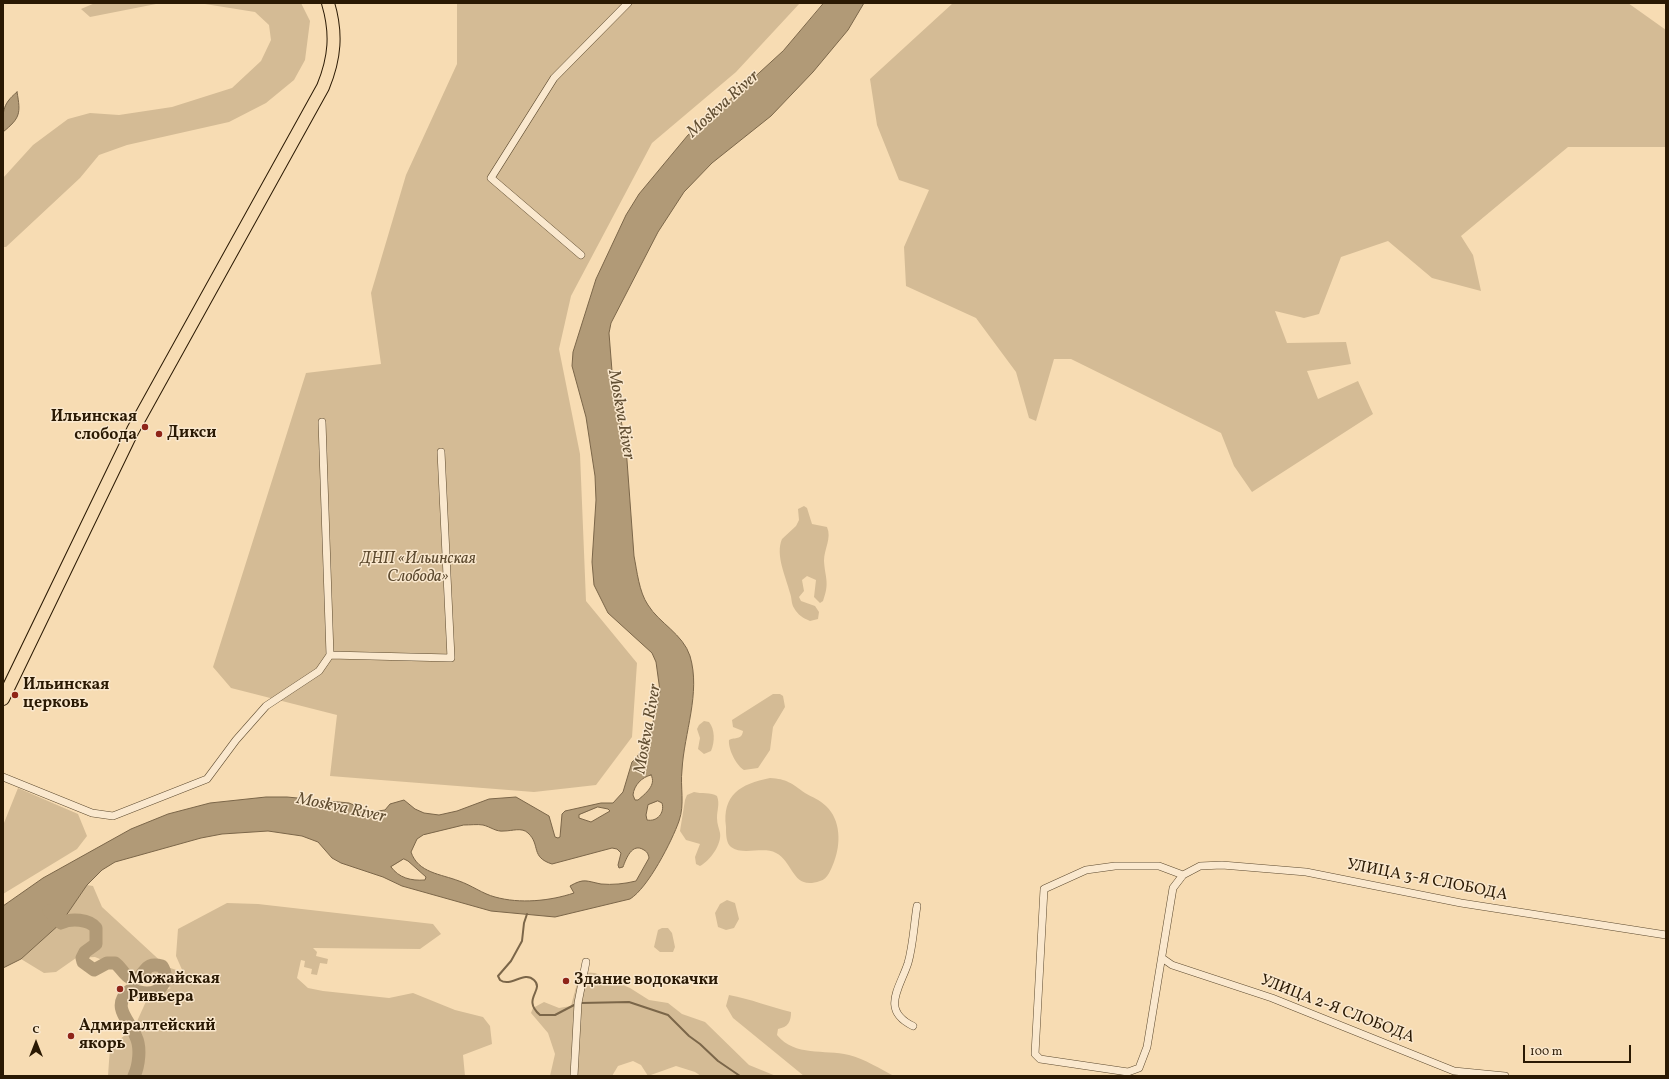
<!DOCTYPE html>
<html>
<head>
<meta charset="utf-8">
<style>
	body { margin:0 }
	#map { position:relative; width:1669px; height:1079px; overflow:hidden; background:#f7dcb3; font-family:Vollkorn,serif }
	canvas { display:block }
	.frame { position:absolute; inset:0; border:4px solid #2a1903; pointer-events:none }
	.north { position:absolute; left:16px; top:1023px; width:40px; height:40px; -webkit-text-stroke:3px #fae8ce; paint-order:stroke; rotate:0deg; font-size:11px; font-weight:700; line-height:16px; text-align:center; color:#2a1903 }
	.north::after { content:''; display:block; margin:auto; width:14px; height:18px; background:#2a1903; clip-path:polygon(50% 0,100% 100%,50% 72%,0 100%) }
	.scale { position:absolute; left:1523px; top:1045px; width:108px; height:18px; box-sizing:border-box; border:2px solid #2a1903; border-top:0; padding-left:5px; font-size:12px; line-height:14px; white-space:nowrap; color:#2a1903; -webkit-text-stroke:3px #fae8ce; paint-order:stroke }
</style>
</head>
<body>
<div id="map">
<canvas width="1669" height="1079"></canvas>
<div class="frame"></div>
<div class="north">С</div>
<div class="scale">100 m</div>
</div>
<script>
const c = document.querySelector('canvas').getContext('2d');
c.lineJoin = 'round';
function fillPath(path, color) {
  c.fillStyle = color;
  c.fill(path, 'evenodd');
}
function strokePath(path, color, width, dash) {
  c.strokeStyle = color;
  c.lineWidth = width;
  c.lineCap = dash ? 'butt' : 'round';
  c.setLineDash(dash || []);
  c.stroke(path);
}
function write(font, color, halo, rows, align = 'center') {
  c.font = font + ' Vollkorn,serif';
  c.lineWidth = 3;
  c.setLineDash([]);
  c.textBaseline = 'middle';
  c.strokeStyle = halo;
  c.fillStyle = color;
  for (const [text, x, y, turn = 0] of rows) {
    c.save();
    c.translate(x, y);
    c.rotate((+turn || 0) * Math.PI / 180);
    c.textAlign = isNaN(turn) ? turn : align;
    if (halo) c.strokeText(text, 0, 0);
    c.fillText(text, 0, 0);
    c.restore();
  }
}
const green = new Path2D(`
	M 95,3 L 301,3 L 310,21 L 305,60 L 294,80 L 266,103 L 229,122 L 127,145 L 99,155 L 80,178 L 6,247 L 3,247 L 3,178 L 33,145 L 68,119 L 90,113 L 119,115 L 172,107 L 232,88 L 261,61 L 271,40 L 269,25 L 255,12 L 205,4 L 156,4 L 90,17 L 81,9 Z
	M 457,3 L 800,3 L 736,72 L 652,143 L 571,296 L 559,349 L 580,454 L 586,601 L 637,663 L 632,737 L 596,785 L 534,792 L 330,776 L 337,715 L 231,688 L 213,667 L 306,373 L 381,364 L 371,293 L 406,175 L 457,64 Z
	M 953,3 L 1628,3 L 1666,30 L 1666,147 L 1568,147 L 1461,236 L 1473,255 L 1481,291 L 1432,278 L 1388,241 L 1341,257 L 1319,314 L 1304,318 L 1275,311 L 1287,343 L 1346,342 L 1351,364 L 1307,371 L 1318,399 L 1358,381 L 1373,414 L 1252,492 L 1234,466 L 1221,433 L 1071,359 L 1054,359 L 1036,421 L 1029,418 L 1016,372 L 976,318 L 906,286 L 904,247 L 929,190 L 899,180 L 877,125 L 870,79 Z
	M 804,506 L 807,508 L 812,524 L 827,527 C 832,538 824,549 824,561 C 825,578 830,582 823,601 L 820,603 L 814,597 L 816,580 L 807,576 L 802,580 L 804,591 L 799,597 L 801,601 L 815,606 L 819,612 L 818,619 L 810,621 C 803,618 798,615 794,608 C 791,603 792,598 790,593 C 786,577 775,555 782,539 L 796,526 L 799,520 L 798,509 Z
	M 773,694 L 780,694 L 783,696 L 785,707 L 773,727 L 770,750 L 758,768 L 744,770 C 736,765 728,749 729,740 C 735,737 742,740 743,731 L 733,727 L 732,720 Z
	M 704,721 L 709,722 C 715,729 715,742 711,751 L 704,754 L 698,749 L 700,738 L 697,729 L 699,725 Z
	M 770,778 C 787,779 791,783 805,793 C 812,797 820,800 826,806 C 841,820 841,844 834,862 C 831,869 828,879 820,881 C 792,891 794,862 776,853 C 763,846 743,856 731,847 C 726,843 726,834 726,827 C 722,795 740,784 770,778 Z
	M 18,788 L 78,814 L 87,836 L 77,849 L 3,894 L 3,823 L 4,823 Z
	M 694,792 C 701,794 711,792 717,796 C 720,804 717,810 717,818 C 717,824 719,828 720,833 C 722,844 710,861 700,866 L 696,864 L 695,857 L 700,844 L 686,840 L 680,831 L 685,800 L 687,795 Z
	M 87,885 L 93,886 L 102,907 L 167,967 L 183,972 L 176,956 L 178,929 L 227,903 L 258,904 L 433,924 L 441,934 L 420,949 L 313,948 L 317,952 L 316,956 L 328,959 L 327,964 L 320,963 L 317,975 L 311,974 L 312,969 L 304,967 L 305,961 L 301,960 L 297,978 L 308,988 L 323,991 L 389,998 L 413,993 L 455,1010 L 483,1017 L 490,1026 L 492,1044 L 463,1055 L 465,1076 L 108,1076 L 110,1047 L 134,1028 L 148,997 L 171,988 L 95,957 L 76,958 L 56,972 L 44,973 L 21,959 L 61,923 Z
	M 727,900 L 735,903 L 739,919 L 734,928 L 726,930 L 718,927 L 715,913 L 720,904 Z
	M 662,928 L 668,928 L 672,933 L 675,947 L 673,952 L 660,952 L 654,947 L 658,930 Z
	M 580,972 L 595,973 L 630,988 L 649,1000 L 668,1003 L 682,1014 L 705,1022 L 749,1065 L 776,1076 L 701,1076 L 695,1072 L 676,1066 L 648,1076 L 641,1065 L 633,1061 L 618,1066 L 612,1076 L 550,1076 L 555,1054 L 548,1033 L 531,1013 L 533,1008 L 544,1002 L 559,1008 L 571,1006 Z
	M 729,995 C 751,999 770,1007 791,1012 C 791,1022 788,1027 778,1029 L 777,1035 C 795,1057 824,1049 849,1055 C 865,1059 880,1069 894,1076 L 804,1076 L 733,1018 L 726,1006 Z`);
const water = new Path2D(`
	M 824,3 L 864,3 L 848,30 L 813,72 L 771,116 L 712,163 L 684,192 L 658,232 L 611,323 L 609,333 L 612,371 L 626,447 L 634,556 C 637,571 639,592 648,605 C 659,623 683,634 690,656 C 701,693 684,733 682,770 C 680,787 685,804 679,821 C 672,841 648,888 630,899 L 555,917 L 491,911 L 402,886 L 383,877 L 341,863 L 332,858 L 318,842 L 302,836 L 268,831 L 222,834 L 201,838 L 115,862 L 102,870 L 87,885 L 61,923 L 21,959 L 3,968 L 3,906 L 43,878 L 131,829 L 168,814 L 210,803 L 266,797 L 287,797 L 349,803 L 371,812 L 385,810 L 390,804 L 404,800 L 415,809 L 424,813 L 439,815 L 457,811 L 489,799 L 516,797 L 549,816 L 555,837 L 558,838 L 560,837 L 562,814 L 565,811 L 601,803 L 613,803 L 623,792 L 632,762 L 637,757 L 650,735 L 660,691 L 656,662 L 652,653 L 608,613 L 594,585 L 592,562 L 596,500 L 595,476 L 586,417 L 572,366 L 573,352 L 596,279 L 626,215 L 639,194 L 688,135 L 712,116 L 783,51 ZM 651,775 C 657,785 645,794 638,800 L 635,800 L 633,795 C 634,785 642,777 651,775 ZM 658,801 L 662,803 C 665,813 657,822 647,820 L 646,815 L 648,805 ZM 598,807 L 608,809 L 610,811 L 591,822 L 579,818 L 579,815 ZM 464,825 C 470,825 478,824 483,825 C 491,827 496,832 504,831 C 512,831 522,827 528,833 C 541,845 530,857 552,864 L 612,848 L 617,849 L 621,853 L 618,865 L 619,868 L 623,867 C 626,859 632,842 644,850 C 647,852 648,853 649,858 L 636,881 C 624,884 612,885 601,884 C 586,881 584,878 570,886 L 574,893 C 550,901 520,904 495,897 C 483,894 471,885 459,881 C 441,874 418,873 411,852 L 417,839 L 423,835 ZM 404,859 L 408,861 L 426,877 L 425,880 C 411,881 399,878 391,867 Z
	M 17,92 C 21,114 20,118 3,132 C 3,113 1,105 17,92 Z`);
const stream = new Path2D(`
	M 527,914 L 524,923 L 522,941 L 511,961 L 498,976 L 500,980 C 511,988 524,970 534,980 C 545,990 521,999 540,1015 L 555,1015 L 576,1004
	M 581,1003 L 629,1002 L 668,1015 L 689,1036 L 700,1044 L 718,1061 L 740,1076`);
const river = new Path2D(`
	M 49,911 L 61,923 C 71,918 89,919 96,928 L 96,944 L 85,952 L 82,958 L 83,962 L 94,970 L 107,963 L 115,963 C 123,969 126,980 137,979 C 147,971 145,962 162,966 C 170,978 162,993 147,993 C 140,993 136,990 129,991 C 110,1007 131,1022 136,1037 C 141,1047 139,1066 134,1076`);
const street = new Path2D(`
	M 581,255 L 491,178 L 554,78 L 628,3
	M 322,422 L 330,655 L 451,658 L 441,452
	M 3,777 L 92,813 L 113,816 L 207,779 L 236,740 L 266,706 L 319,671 L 330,655
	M 1183,875 L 1159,866 L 1115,866 L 1086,870 L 1044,889 L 1035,1054 L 1040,1059 L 1128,1072 L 1139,1068 L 1147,1047 L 1173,888 L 1183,875 L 1200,866 L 1222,865 L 1306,872 L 1461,903 L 1666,935
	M 1162,958 L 1172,965 L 1272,998 L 1454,1071 L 1505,1076
	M 913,1026 C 880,1010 900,988 908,963 C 913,946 914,924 917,906
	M 574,1076 L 578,1003 L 586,962`);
const primary = new Path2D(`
	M 3,699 L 133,430 L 323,87 C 335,58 337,33 328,3`);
const markers = [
	[145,427,4,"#8f2418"],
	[159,434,4,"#8f2418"],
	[15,695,4,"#8f2418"],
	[566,981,4,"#8f2418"],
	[120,989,4,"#8f2418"],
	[71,1036,4,"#8f2418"]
];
const poiNames = [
	["Ильинская",137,418,"right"],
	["слобода",137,436,"right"],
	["Дикси",167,434],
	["Ильинская",23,686],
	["церковь",23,704],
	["Можайская",128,980],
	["Ривьера",128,998],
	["Здание водокачки",574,981],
	["Адмиралтейский",79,1027],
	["якорь",79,1045]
];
const parkNames = [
	["ДНП «Ильинская",418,560],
	["Слобода»",418,578]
];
const streetNames = [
	["УЛИЦА 3-Я СЛОБОДА",1427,881,11],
	["УЛИЦА 2-Я СЛОБОДА",1337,1010,21]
];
const waterNames = [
	["Moskva River",724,105,-42],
	["Moskva River",620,415,80],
	["Moskva River",649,729,-80],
	["Moskva River",341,809,12]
];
fillPath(green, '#d4bb95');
fillPath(water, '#b19a77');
strokePath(water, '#7b6649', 1);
strokePath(stream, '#7b6649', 2);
strokePath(river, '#b19a77', 13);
strokePath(street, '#5d4a2f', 8);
strokePath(primary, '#2a1903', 14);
strokePath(street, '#fae8ce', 7);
strokePath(primary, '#f7dcb3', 12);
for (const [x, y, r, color] of markers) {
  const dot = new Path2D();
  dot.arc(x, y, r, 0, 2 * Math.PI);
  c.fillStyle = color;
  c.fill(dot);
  strokePath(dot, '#fae8ce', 1.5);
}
write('bold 16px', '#2a1903', '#fae8ce', poiNames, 'left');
write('italic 16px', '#5d4a2f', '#fae8ce', parkNames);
write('16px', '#2a1903', '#fae8ce', streetNames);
write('italic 17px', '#604d31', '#fae8ce', waterNames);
</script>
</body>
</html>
